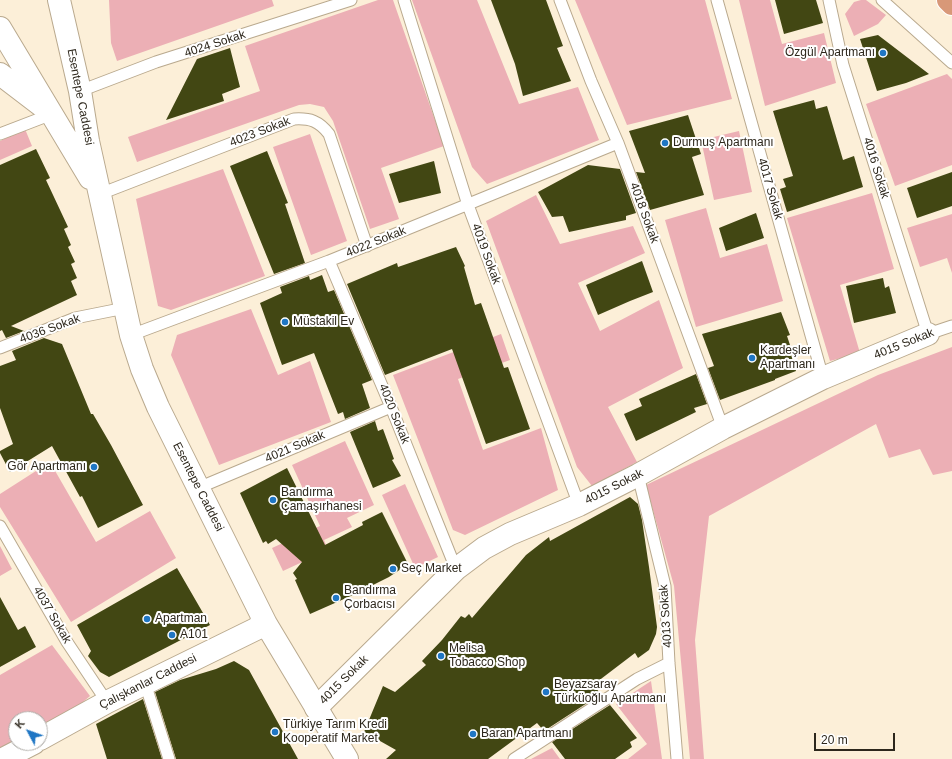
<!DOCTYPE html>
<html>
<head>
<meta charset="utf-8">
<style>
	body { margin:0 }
	#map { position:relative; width:952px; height:759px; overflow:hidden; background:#fcefd8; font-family:Helvetica,sans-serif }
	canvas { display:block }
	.north { position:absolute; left:8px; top:711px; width:40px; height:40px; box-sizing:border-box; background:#fff; border:1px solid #aba9a4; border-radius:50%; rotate:311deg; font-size:11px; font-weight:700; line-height:16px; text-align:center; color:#2d271c }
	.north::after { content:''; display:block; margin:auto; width:14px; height:18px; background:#1f76c4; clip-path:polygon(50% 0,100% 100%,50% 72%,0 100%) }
	.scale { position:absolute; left:814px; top:733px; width:81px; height:18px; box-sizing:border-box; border:2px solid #2d271c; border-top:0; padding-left:5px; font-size:12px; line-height:14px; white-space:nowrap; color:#2d271c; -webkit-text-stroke:3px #fff; paint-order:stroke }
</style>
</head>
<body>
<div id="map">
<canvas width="952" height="759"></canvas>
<div class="north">K</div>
<div class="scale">20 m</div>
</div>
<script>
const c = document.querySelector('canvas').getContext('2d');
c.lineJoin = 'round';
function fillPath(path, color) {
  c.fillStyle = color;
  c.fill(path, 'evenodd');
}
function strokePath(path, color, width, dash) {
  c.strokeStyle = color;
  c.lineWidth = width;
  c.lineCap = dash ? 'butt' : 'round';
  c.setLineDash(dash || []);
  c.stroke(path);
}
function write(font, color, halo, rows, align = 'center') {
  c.font = font + ' Helvetica,sans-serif';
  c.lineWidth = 4;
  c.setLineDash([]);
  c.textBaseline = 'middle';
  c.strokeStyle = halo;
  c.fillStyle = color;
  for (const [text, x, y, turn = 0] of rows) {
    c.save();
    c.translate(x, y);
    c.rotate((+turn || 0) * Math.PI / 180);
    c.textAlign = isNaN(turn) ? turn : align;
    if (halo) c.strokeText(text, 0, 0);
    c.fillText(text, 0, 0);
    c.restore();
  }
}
const green = new Path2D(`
	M 109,0 L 272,0 L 274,6 L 117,61 L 111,43 Z
	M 378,0 L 393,0 L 444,146 L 381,168 L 399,219 L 370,229 L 333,121 L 324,107 L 310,104 L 299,105 L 137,162 L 128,137 L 260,91 L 245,46 Z
	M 412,0 L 477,0 L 519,104 L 578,87 L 599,140 L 487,184 L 472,167 Z
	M 575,0 L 705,0 L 732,99 L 627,125 Z
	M 739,0 L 770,0 L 782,44 L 824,33 L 836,83 L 765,106 Z
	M 861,0 L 866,0 L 886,15 L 878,24 L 854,36 L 845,14 L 854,2 Z
	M 947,74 L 952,79 L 952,165 L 895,186 L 866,104 Z
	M 25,129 L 32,146 L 0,160 L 0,141 Z
	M 739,131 L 752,192 L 714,200 L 701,140 Z
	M 310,134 L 347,241 L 311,255 L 273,147 Z
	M 223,169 L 265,276 L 171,310 L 158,306 L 136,199 Z
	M 872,193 L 894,269 L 840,285 L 860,353 L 830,361 L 787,218 Z
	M 536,195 L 560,244 L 633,226 L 645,253 L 578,283 L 600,331 L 659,300 L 683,368 L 608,407 L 637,462 L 592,486 L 577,467 L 486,221 Z
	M 706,208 L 720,258 L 767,244 L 783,301 L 696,327 L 665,220 Z
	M 952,214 L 952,273 L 947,258 L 920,267 L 907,228 Z
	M 251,309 L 278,375 L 310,361 L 331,422 L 219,465 L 171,355 L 177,335 Z
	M 501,334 L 510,360 L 458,379 L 483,450 L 541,428 L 558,490 L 465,535 L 453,530 L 393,375 Z
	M 952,347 L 952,471 L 933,475 L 920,449 L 889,458 L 876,424 L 709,516 L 695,640 L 704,759 L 690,759 L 674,586 L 646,485 L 878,375 Z
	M 345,441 L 374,505 L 347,518 L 352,527 L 324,540 L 328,550 L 283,571 L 272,548 L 320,526 L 292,465 Z
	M 50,462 L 96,542 L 150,511 L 176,558 L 71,622 L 0,507 L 0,494 Z
	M 405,484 L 438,557 L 415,568 L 382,495 Z
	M 0,546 L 12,569 L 0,576 Z
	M 52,645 L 90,696 L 76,708 L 40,727 L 40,719 L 16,719 L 16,740 L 0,749 L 0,675 Z
	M 651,681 L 662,759 L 628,759 L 647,744 L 616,704 Z
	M 552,748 L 560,759 L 531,759 Z`);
const building = new Path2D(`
	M 491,0 L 546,0 L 563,46 L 557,48 L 571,81 L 523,96 L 515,64 Z
	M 775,0 L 816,0 L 823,23 L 784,34 Z
	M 878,35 L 929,74 L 906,83 L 877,91 L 860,39 Z
	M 230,48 L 240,87 L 222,94 L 224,101 L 166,120 L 197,59 Z
	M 814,100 L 816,109 L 827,106 L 843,160 L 854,156 L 863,187 L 787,212 L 780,189 L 786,187 L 783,179 L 793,176 L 773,111 Z
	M 688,115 L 701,154 L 692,157 L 704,195 L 650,210 L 636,172 L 645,173 L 629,131 Z
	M 36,149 L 50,178 L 46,180 L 68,227 L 64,229 L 71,245 L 68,247 L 75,262 L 71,264 L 77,278 L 71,281 L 77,295 L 11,326 L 24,331 L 6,338 L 2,330 L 0,331 L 0,165 Z
	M 267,151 L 288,203 L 285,204 L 305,263 L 274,274 L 230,166 Z
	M 434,161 L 441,193 L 399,203 L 389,174 Z
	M 588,165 L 620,169 L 636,213 L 626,216 L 626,220 L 569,232 L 563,216 L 552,217 L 538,192 Z
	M 952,172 L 952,206 L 917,218 L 907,188 Z
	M 756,213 L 764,238 L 726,251 L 719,228 Z
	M 456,247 L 465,266 L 464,267 L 475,305 L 481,303 L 504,368 L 508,367 L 530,429 L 486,444 L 452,349 L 385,375 L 347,284 L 397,263 L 398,267 Z
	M 642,261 L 653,292 L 630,301 L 598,315 L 586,285 Z
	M 322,275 L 328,292 L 334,290 L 372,380 L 362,384 L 370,408 L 345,419 L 343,412 L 338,414 L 314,353 L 282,365 L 260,303 L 282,293 L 280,287 L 309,276 L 310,280 Z
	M 883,278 L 885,288 L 889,286 L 896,313 L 854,323 L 846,286 Z
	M 781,312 L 790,335 L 787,336 L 791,348 L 789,348 L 796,371 L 775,379 L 775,380 L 720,400 L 708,368 L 714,366 L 702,334 Z
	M 44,338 L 62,344 L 91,414 L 93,414 L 111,445 L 143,505 L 98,528 L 82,496 L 80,497 L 52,446 L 10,472 L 0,453 L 0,451 L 13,444 L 0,408 L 0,366 L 16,360 L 12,351 Z
	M 696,374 L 707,404 L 694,408 L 696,412 L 636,441 L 624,414 L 642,406 L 639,399 Z
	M 375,421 L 378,431 L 383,429 L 394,459 L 392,460 L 401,476 L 373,488 L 350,432 Z
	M 287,468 L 325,545 L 363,525 L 362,522 L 382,512 L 407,562 L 400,566 L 401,569 L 389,577 L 353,595 L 310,614 L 295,580 L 297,579 L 293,573 L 302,562 L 276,539 L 268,544 L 266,541 L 263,543 L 240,493 Z
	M 630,497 L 638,504 L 642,520 L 649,567 L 657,627 L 656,634 L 649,650 L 638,658 L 635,653 L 593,685 L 601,694 L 544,731 L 537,723 L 488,759 L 386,759 L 396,750 L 364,732 L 383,686 L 395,692 L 426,665 L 422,661 L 442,640 L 461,616 L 465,618 L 469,614 L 472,618 L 526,555 L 549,537 L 550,541 Z
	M 177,568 L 210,625 L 109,677 L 100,672 L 88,656 L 91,651 L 77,625 Z
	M 0,597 L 18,630 L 25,626 L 36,647 L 0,667 Z
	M 234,661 L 249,670 L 298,759 L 176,759 L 155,692 L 180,680 L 216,669 Z
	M 143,699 L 162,759 L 107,759 L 96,724 Z
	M 610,705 L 637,738 L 630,742 L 632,747 L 615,759 L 565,759 L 552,742 Z`);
const service = new Path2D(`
	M 404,0 L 468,205 L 579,505
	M 560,0 L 591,81 L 618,143 L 723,428
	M 717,0 L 823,378
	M 829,0 L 843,65 L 928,334 L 952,326
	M 882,0 L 952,63
	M 80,91 L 156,62 L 351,0
	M 0,134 L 52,114
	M 100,194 L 294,119 C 310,118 319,121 329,134 L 367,246
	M 329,261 L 391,407 L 456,569
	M 131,335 L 329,261 L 618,143
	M 0,348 L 75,318 L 125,308
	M 638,475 L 665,586 L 669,663 L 677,759
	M 198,488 L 391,407
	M 0,526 L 67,642 L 107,702
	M 145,683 L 169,759
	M 514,759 L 637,679 L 669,663`);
const minor = new Path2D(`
	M 316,708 L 456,569 L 484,548 L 510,534 L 579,505 L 638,475 L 723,428 L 823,378 L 928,334`);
const tertiary = new Path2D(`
	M 59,0 L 80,91 L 88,141 L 125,308 L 131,335 L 142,369 L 158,407 L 266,624 L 347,759
	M 0,28 L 90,178
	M 0,74 L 42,106
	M 40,739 L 107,702 L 258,628 L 263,619
	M 3,759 L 34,743`);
const trunk = new Path2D(`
	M 948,0 L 952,4`);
const markers = [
	[883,53,4,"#1f76c4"],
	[665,143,4,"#1f76c4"],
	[285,322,4,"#1f76c4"],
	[752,358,4,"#1f76c4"],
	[94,467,4,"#1f76c4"],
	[273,500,4,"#1f76c4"],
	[393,569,4,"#1f76c4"],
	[336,598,4,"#1f76c4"],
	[147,619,4,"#1f76c4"],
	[172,635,4,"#1f76c4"],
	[441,656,4,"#1f76c4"],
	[546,692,4,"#1f76c4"],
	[275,732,4,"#1f76c4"],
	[473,734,4,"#1f76c4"]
];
const streetNames = [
	["4024 Sokak",215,44,-18],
	["Esentepe Caddesi",80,97,79],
	["4023 Sokak",260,132,-21],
	["4016 Sokak",876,168,73],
	["4017 Sokak",770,189,74],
	["4018 Sokak",644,213,70],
	["4022 Sokak",376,242,-22],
	["4019 Sokak",486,254,70],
	["4036 Sokak",50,329,-20],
	["4015 Sokak",904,344,-22],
	["4020 Sokak",394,414,68],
	["4021 Sokak",295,447,-23],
	["Esentepe Caddesi",198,487,63],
	["4015 Sokak",614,487,-27],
	["4037 Sokak",52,615,60],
	["4013 Sokak",666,616,-94],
	["4015 Sokak",344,680,-45],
	["Çalışkanlar Caddesi",148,682,-27]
];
const poiNames = [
	["Özgül Apartmanı",875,53,"right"],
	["Durmuş Apartmanı",673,143],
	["Müstakil Ev",293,322],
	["Kardeşler",760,351],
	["Apartmanı",760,365],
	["Gör Apartmanı",86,467,"right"],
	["Bandırma",281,493],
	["Çamaşırhanesi",281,507],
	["Seç Market",401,569],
	["Bandırma",344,591],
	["Çorbacısı",344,605],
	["Apartman",155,619],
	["A101",180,635],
	["Melisa",449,649],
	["Tobacco Shop",449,663],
	["Beyazsaray",554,685],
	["Türküoğlu Apartmanı",554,699],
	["Türkiye Tarım Kredi",283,725],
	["Kooperatif Market",283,739],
	["Baran Apartmanı",481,734]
];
fillPath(green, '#ecafb5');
fillPath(building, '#424713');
strokePath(service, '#b9a98e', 13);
strokePath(minor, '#b9a98e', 24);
strokePath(tertiary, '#b9a98e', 24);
strokePath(trunk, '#fff', 24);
strokePath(service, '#fff', 11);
strokePath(minor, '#fff', 22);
strokePath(tertiary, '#fff', 22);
strokePath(trunk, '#d89878', 22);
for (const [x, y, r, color] of markers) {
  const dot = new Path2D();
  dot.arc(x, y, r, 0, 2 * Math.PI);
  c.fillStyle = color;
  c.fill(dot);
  strokePath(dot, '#fff', 1.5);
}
write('12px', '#2d271c', '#fff', streetNames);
write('12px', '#2d271c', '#fff', poiNames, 'left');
</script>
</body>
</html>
